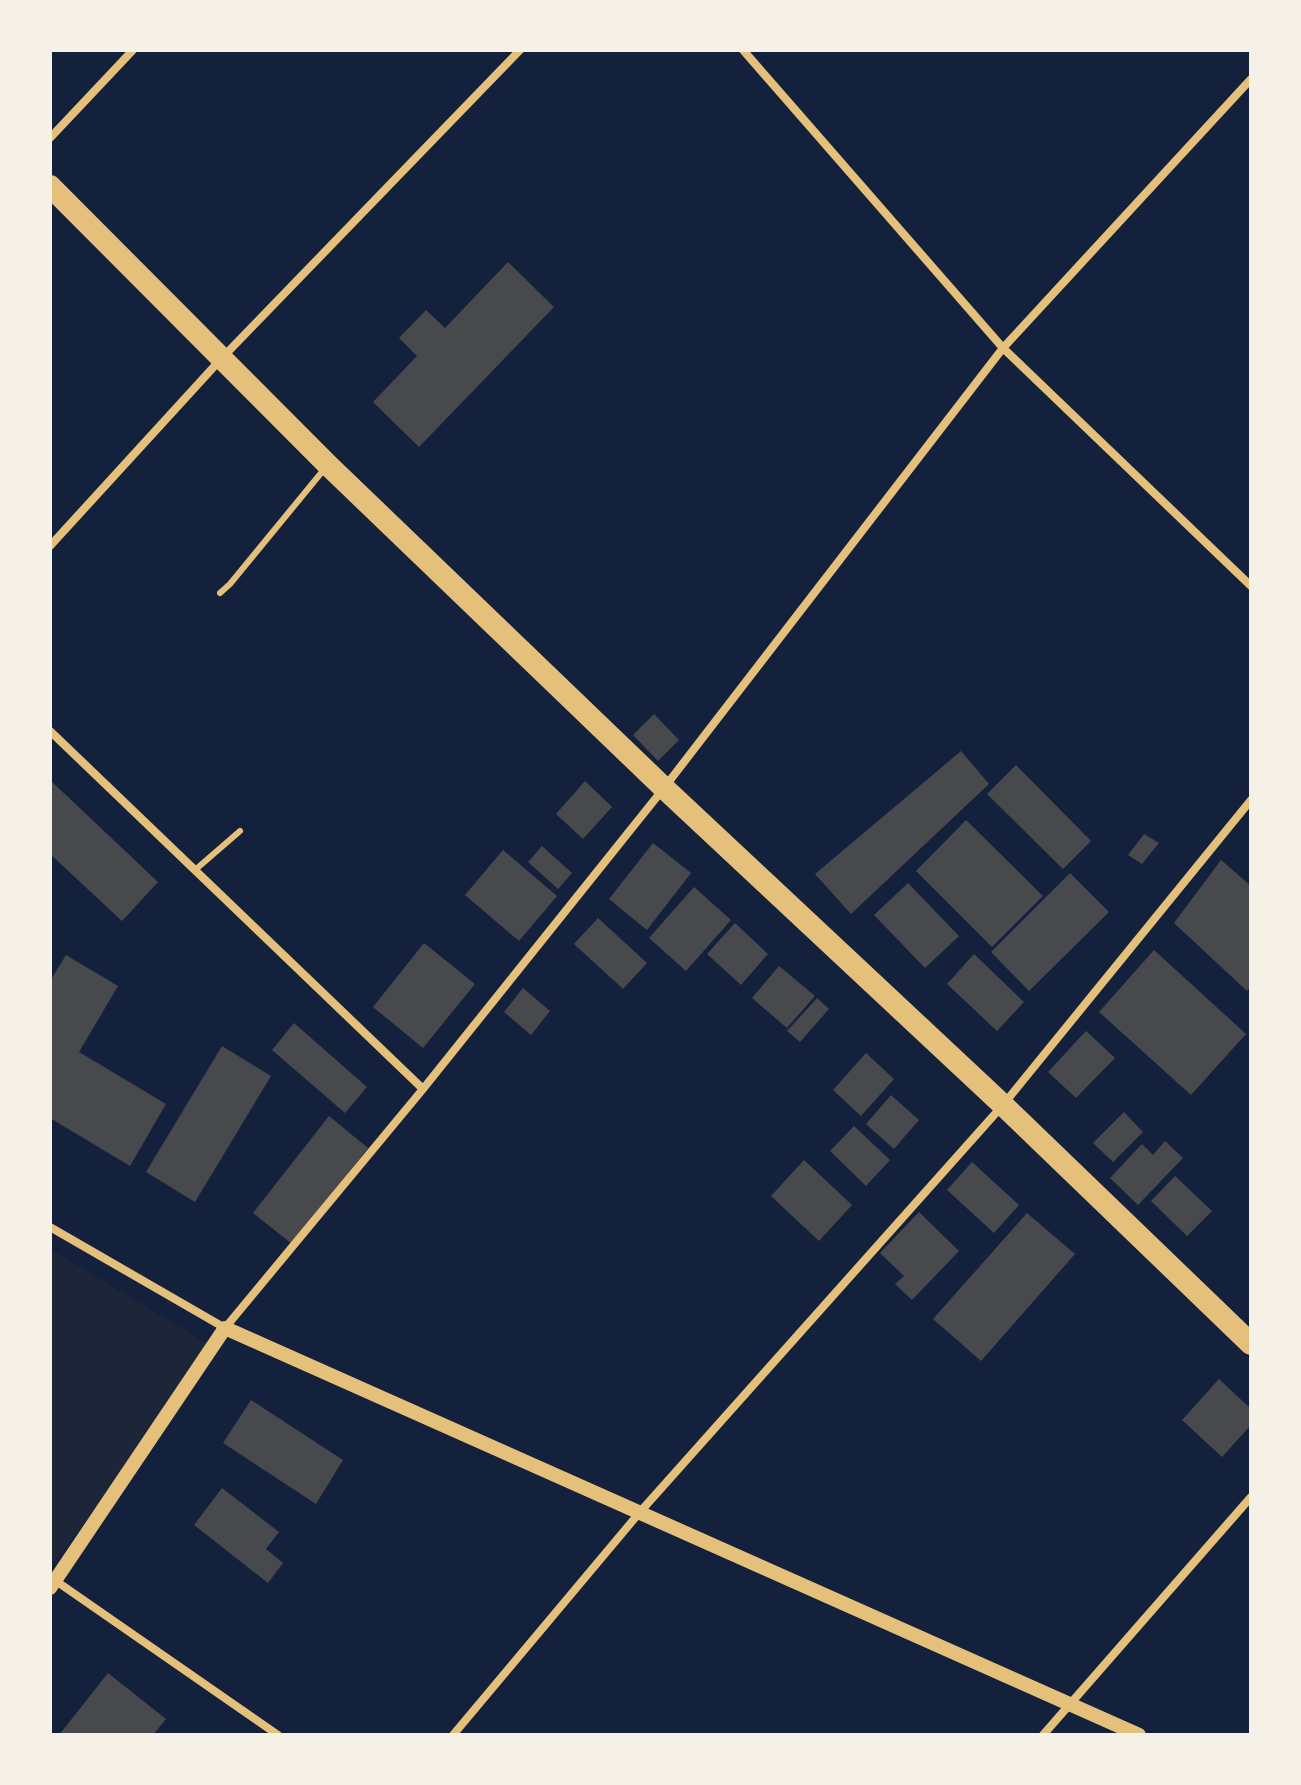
<!DOCTYPE html>
<html>
<head>
<meta charset="utf-8">
<style>
	body { margin:0 }
	#map { position:relative; width:1301px; height:1785px; overflow:hidden; background:#14213d; font-family:"PT Sans",sans-serif }
	canvas { display:block }
	.frame { position:absolute; inset:0; border:52px solid #f6f1e7; pointer-events:none }
</style>
</head>
<body>
<div id="map">
<canvas width="1301" height="1785"></canvas>
<div class="frame"></div>
</div>
<script>
const c = document.querySelector('canvas').getContext('2d');
c.lineJoin = 'round';
function fillPath(path, color) {
  c.fillStyle = color;
  c.fill(path, 'evenodd');
}
function strokePath(path, color, width, dash) {
  c.strokeStyle = color;
  c.lineWidth = width;
  c.lineCap = dash ? 'butt' : 'round';
  c.setLineDash(dash || []);
  c.stroke(path);
}
const green = new Path2D(`
	M 50,1249 L 218,1350 L 50,1567 Z`);
const building = new Path2D(`
	M 508,262 L 554,307 L 419,447 L 373,402 L 417,356 L 399,338 L 426,310 L 445,328 Z
	M 654,714 L 679,740 L 658,761 L 633,735 Z
	M 961,751 L 989,784 L 851,914 L 815,874 Z
	M 1016,765 L 1091,841 L 1063,869 L 987,794 Z
	M 50,780 L 158,882 L 122,921 L 50,854 Z
	M 585,781 L 612,807 L 583,839 L 556,814 Z
	M 966,820 L 1043,896 L 992,947 L 916,871 Z
	M 1144,834 L 1159,843 L 1142,864 L 1128,855 Z
	M 653,843 L 691,873 L 647,930 L 609,899 Z
	M 542,846 L 572,873 L 558,889 L 528,862 Z
	M 503,850 L 557,896 L 519,941 L 465,895 Z
	M 1221,860 L 1251,886 L 1251,987 L 1247,991 L 1174,923 Z
	M 1070,873 L 1109,912 L 1029,991 L 991,952 Z
	M 908,883 L 959,936 L 925,968 L 874,915 Z
	M 694,887 L 731,920 L 686,971 L 649,938 Z
	M 598,918 L 647,963 L 623,989 L 574,944 Z
	M 735,923 L 768,954 L 741,985 L 707,954 Z
	M 424,943 L 475,984 L 423,1048 L 373,1007 Z
	M 1154,950 L 1246,1034 L 1191,1095 L 1099,1012 Z
	M 974,954 L 1024,1002 L 997,1031 L 947,984 Z
	M 66,955 L 118,986 L 79,1052 L 166,1104 L 130,1166 L 50,1118 L 50,981 Z
	M 779,966 L 815,996 L 787,1028 L 752,998 Z
	M 523,988 L 550,1011 L 531,1035 L 504,1012 Z
	M 817,998 L 829,1009 L 800,1042 L 787,1031 Z
	M 294,1023 L 367,1087 L 345,1113 L 272,1050 Z
	M 1086,1031 L 1115,1058 L 1076,1098 L 1048,1072 Z
	M 222,1046 L 271,1076 L 195,1202 L 146,1172 Z
	M 866,1053 L 894,1079 L 861,1116 L 833,1090 Z
	M 891,1095 L 919,1120 L 894,1149 L 866,1124 Z
	M 1124,1112 L 1143,1132 L 1113,1162 L 1093,1143 Z
	M 329,1116 L 368,1148 L 292,1244 L 253,1213 Z
	M 854,1126 L 890,1160 L 866,1186 L 830,1151 Z
	M 1165,1141 L 1183,1158 L 1138,1205 L 1110,1178 L 1142,1144 L 1153,1155 Z
	M 804,1160 L 852,1205 L 819,1241 L 771,1196 Z
	M 972,1162 L 1019,1205 L 994,1233 L 947,1190 Z
	M 1175,1176 L 1212,1211 L 1187,1236 L 1151,1201 Z
	M 919,1212 L 959,1251 L 912,1300 L 895,1284 L 904,1276 L 880,1253 Z
	M 1027,1213 L 1075,1254 L 981,1361 L 933,1319 Z
	M 1219,1379 L 1251,1409 L 1251,1425 L 1222,1457 L 1182,1420 Z
	M 251,1400 L 343,1460 L 316,1504 L 223,1443 Z
	M 222,1488 L 279,1532 L 266,1549 L 283,1563 L 268,1583 L 194,1525 Z
	M 108,1673 L 166,1719 L 153,1735 L 59,1735 Z`);
const service = new Path2D(`
	M 220,593 L 230,584 L 326,467
	M 195,870 L 240,831`);
const minor = new Path2D(`
	M 743,50 L 1003,348 L 1251,586
	M 50,138 L 133,50
	M 50,546 L 221,359 L 520,50
	M 50,731 L 423,1089
	M 50,1227 L 225,1328 L 423,1089 L 664,788 L 1003,348 L 1251,79
	M 56,1581 L 278,1735
	M 453,1735 L 640,1512 L 1003,1105 L 1251,800
	M 1043,1735 L 1251,1497`);
const tertiary = new Path2D(`
	M 50,1588 L 225,1328 L 1139,1735`);
const trunk = new Path2D(`
	M 50,186 L 328,465 L 664,788 L 1003,1105 L 1251,1344`);
fillPath(green, '#1d2539');
fillPath(building, '#48494c');
strokePath(service, '#e5c07b', 6);
strokePath(minor, '#e5c07b', 8);
strokePath(tertiary, '#e5c07b', 14);
strokePath(trunk, '#e5c07b', 22);
</script>
</body>
</html>
